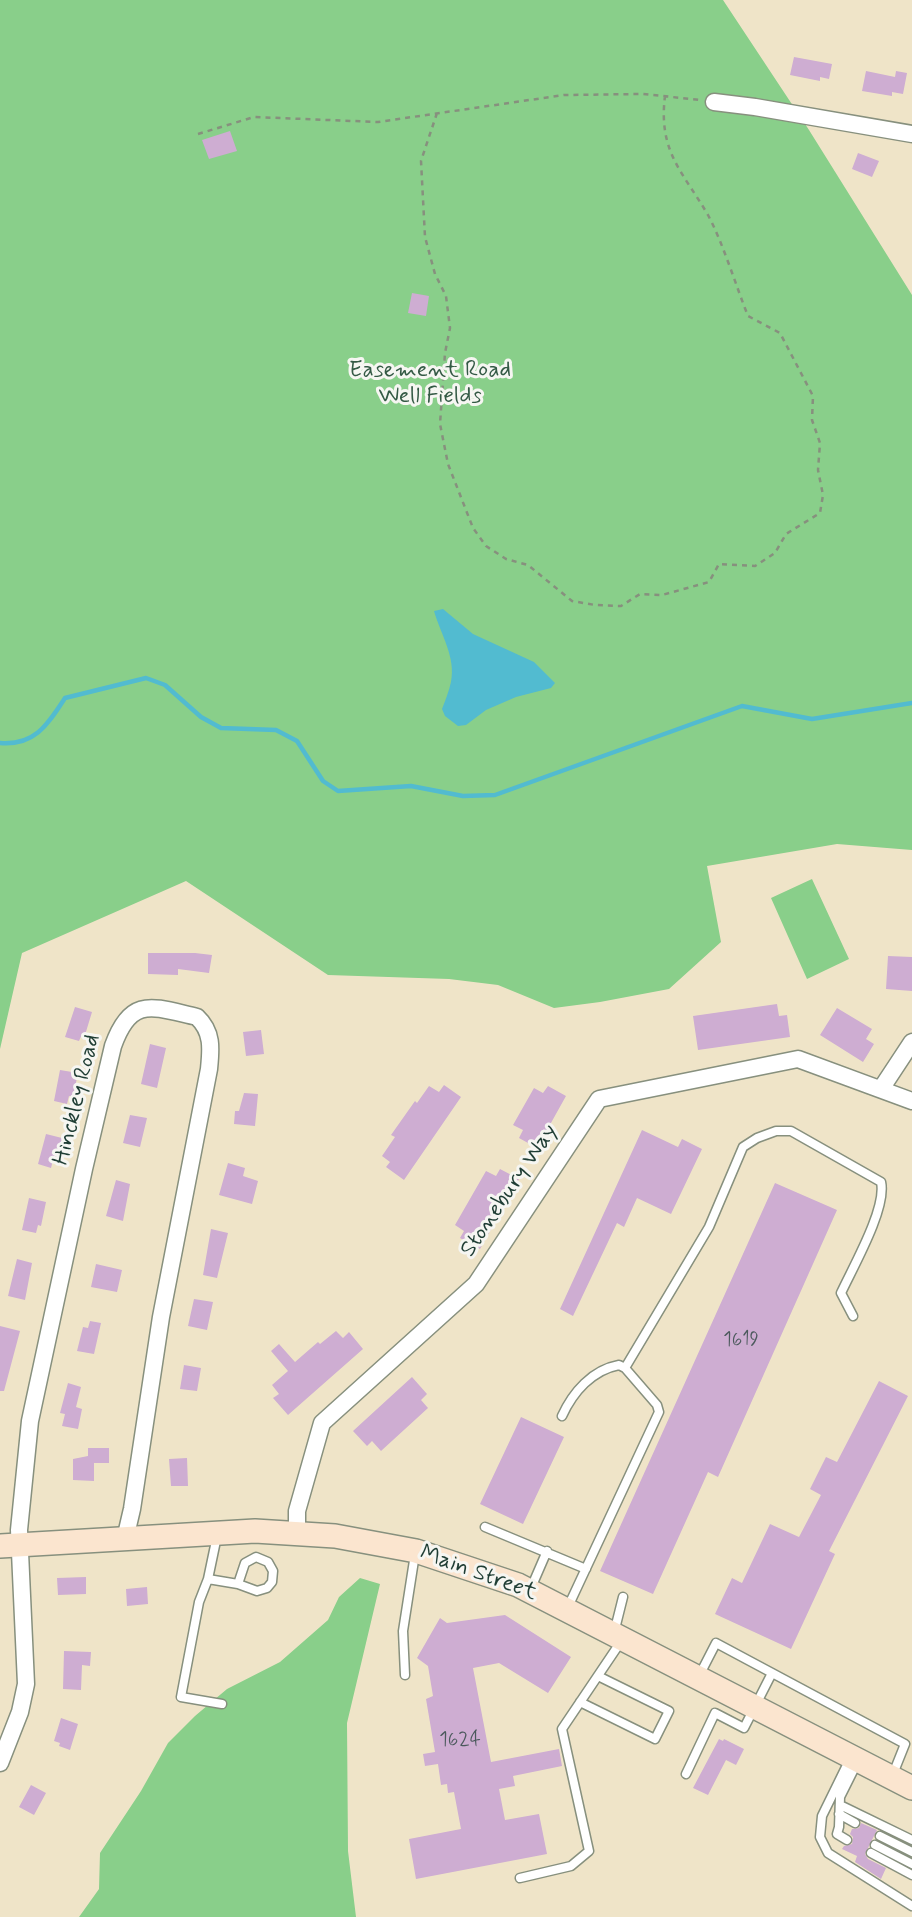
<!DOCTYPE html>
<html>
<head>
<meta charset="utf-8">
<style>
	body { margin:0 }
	canvas { display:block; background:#efe4c8 }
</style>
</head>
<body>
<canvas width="912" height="1917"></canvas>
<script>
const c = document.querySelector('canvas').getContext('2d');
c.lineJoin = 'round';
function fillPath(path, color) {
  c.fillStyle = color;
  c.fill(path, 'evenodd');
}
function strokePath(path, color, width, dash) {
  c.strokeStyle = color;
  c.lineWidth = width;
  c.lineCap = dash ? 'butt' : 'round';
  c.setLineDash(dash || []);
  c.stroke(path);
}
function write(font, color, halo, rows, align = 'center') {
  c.font = font + ' Mynerve,sans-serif';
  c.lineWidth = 6;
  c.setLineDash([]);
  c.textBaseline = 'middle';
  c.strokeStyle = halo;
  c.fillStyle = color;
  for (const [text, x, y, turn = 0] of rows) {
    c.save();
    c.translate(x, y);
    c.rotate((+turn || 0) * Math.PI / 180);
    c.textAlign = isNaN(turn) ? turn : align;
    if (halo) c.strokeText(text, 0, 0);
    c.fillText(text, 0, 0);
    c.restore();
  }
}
const green = new Path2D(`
	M 0,0 L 723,0 L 809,130 L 912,295 L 912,850 L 837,844 L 707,866 L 721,942 L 669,989 L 600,1002 L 554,1008 L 498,985 L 449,979 L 328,975 L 186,881 L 22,953 L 0,1049 Z
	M 812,879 L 849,959 L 807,979 L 771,898 Z
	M 360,1578 L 380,1584 L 347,1723 L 348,1851 L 356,1917 L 79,1917 L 99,1889 L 100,1853 L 141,1791 L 168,1743 L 195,1716 L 227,1689 L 280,1662 L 328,1620 L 339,1597 Z`);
const water = new Path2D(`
	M 443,609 L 473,634 L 534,662 L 555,683 L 551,688 L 516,697 L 486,710 L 466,725 L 458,726 L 445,716 L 442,709 C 445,701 449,691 451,682 C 456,657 441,635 434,611 Z`);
const stream = new Path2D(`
	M 0,743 C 35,746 48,724 65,698 L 146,678 L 165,685 L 201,717 L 221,728 L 276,730 L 297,741 L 323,781 L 338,791 L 411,786 L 463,796 L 495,795 L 742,706 L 812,719 L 912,703`);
const building = new Path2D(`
	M 794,57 L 832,64 L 829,79 L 820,77 L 820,81 L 790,75 Z
	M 866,71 L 895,77 L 896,71 L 907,73 L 903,94 L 892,92 L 892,96 L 862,91 Z
	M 230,131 L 237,151 L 209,159 L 202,140 Z
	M 858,153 L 879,161 L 872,177 L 852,169 Z
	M 412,293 L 429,296 L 426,316 L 408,313 Z
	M 148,953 L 195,953 L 212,955 L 209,973 L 178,969 L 178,975 L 148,974 Z
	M 888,956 L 912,957 L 912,991 L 886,989 Z
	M 777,1004 L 779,1016 L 787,1015 L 790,1037 L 698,1050 L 693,1016 Z
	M 75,1007 L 92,1012 L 85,1035 L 82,1034 L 79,1041 L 65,1037 Z
	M 837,1008 L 872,1029 L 866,1039 L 874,1044 L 863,1062 L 820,1035 Z
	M 261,1030 L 264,1054 L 246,1056 L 243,1032 Z
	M 150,1044 L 166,1048 L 157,1088 L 141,1084 Z
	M 60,1070 L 78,1073 L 73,1097 L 69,1096 L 67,1104 L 54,1101 Z
	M 444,1085 L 461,1097 L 404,1180 L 386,1167 L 390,1162 L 382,1156 L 395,1137 L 391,1135 L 415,1101 L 417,1103 L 429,1086 L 439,1092 Z
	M 548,1086 L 566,1096 L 537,1148 L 519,1138 L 523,1130 L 513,1125 L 534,1088 L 543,1093 Z
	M 244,1093 L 258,1094 L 255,1126 L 234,1124 L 235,1111 L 239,1111 Z
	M 130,1115 L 147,1118 L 140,1147 L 123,1143 Z
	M 642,1130 L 678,1147 L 682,1139 L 702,1149 L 671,1214 L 637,1198 L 624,1227 L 617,1223 L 573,1316 L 560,1309 Z
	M 46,1134 L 62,1138 L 56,1161 L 53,1160 L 51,1168 L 38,1164 Z
	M 228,1163 L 245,1168 L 243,1176 L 258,1181 L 252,1204 L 219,1195 Z
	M 500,1169 L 519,1179 L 480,1249 L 460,1238 L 464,1231 L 455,1225 L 486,1171 L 496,1176 Z
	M 116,1180 L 130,1184 L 123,1221 L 106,1216 Z
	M 775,1183 L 837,1210 L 718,1477 L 708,1472 L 653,1594 L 600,1571 Z
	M 29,1198 L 46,1202 L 41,1226 L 38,1225 L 36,1233 L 22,1230 Z
	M 211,1229 L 228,1233 L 217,1278 L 203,1275 Z
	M 17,1259 L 32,1263 L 25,1300 L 8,1296 Z
	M 96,1264 L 122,1270 L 117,1292 L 91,1287 Z
	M 194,1299 L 213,1302 L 207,1330 L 188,1326 Z
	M 90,1321 L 101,1323 L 94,1354 L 77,1351 L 83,1327 L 88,1328 Z
	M 0,1326 L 20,1331 L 4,1391 L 0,1391 Z
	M 336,1331 L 343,1338 L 349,1332 L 363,1349 L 288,1415 L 273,1398 L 279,1394 L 272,1385 L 288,1371 L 271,1351 L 279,1344 L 295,1362 L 318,1342 L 320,1344 Z
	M 184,1365 L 201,1368 L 197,1391 L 180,1389 Z
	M 412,1377 L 427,1394 L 421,1400 L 428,1408 L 381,1451 L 372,1441 L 367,1446 L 353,1431 Z
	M 879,1381 L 908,1396 L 829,1551 L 835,1554 L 791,1649 L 715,1614 L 732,1578 L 742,1583 L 770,1524 L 799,1537 L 821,1495 L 810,1489 L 826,1457 L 837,1462 Z
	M 68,1383 L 81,1387 L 76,1407 L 82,1409 L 78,1429 L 62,1426 L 65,1414 L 60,1413 Z
	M 521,1417 L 564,1437 L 523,1524 L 480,1504 Z
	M 88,1448 L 109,1448 L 109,1463 L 94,1463 L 94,1481 L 73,1480 L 73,1459 L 88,1456 Z
	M 187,1458 L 188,1486 L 171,1486 L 169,1459 Z
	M 86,1577 L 86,1594 L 58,1595 L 57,1578 Z
	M 147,1587 L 148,1604 L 127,1606 L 126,1589 Z
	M 505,1615 L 571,1657 L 548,1693 L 499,1663 L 473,1668 L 491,1762 L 559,1749 L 562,1766 L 513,1776 L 515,1786 L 499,1789 L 505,1820 L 539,1814 L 547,1854 L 416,1879 L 409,1839 L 461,1829 L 454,1792 L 448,1793 L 447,1784 L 441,1785 L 438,1764 L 425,1766 L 423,1754 L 435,1752 L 426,1699 L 433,1696 L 428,1666 L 417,1658 L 440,1618 L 447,1623 Z
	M 64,1651 L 91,1652 L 90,1666 L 82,1665 L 81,1690 L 63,1689 Z
	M 61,1718 L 78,1724 L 70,1750 L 59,1746 L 60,1743 L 54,1741 Z
	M 719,1739 L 723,1741 L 724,1739 L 744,1749 L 736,1765 L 726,1760 L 708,1795 L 693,1788 Z
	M 31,1785 L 46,1793 L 34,1815 L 19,1807 Z
	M 861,1823 L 877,1830 L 865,1854 L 868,1859 L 886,1868 L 881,1879 L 855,1862 L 857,1856 L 842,1849 L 844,1846 L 852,1844 L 853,1837 L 850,1834 L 852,1829 L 859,1828 Z`);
const path = new Path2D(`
	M 437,113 L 421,161 L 425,237 L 435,274 L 446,296 L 450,328 L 445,353 L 440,424 L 448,464 L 473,528 L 486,546 L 506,559 L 528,565 L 572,601 L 595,605 L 621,606 L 640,594 L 662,595 L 709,582 L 719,564 L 755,566 L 775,553 L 786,534 L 820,513 L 823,495 L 818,470 L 820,443 L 812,420 L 813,396 L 780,333 L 748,316 C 736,286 723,243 708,215 C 683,172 658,152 665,96
	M 198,134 L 254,117 L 378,122 L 564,95 L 643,94 L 701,100`);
const lane = new Path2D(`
	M 625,1368 L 709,1227 L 743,1147 L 757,1138 L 776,1131 L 791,1131 L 881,1182 C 887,1208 853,1267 841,1293 L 853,1316
	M 562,1416 C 573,1392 592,1370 619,1365 L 625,1368 L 657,1405 L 659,1412 L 567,1609
	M 485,1527 L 586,1569
	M 217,1536 L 208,1579 L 199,1602 L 181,1697 L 222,1704
	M 208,1579 L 238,1584 L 257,1591 L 267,1588 L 272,1582 L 273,1571 L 268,1562 L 256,1557 L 245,1563 L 238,1584
	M 531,1588 L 547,1551
	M 614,1633 L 623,1597
	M 405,1675 L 403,1631 L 415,1554
	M 699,1676 L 716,1643 L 905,1744 L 893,1774
	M 580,1702 L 655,1739 L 669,1711 L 598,1676
	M 850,1759 L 822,1816 L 820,1837 L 828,1853 L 912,1906
	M 686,1774 L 715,1713 L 744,1728 L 772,1673
	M 840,1805 L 912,1840
	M 839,1814 L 855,1823
	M 880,1836 L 912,1852
	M 847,1840 L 837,1834 L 839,1827 L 840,1797 L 857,1763
	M 875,1845 L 912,1864
	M 871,1853 L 912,1875
	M 520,1878 L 571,1866 L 589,1851 L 562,1729 L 622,1640`);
const street = new Path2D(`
	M 714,102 L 755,107 L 912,134
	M 881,1089 L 912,1042
	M 297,1533 L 297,1511 L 322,1423 L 476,1284 L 599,1099 L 798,1059 L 912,1101
	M 0,1763 L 20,1712 L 26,1684 L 19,1530 L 30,1421 L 84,1169 L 113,1046 C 131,995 153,1007 197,1017 C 213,1032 211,1049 209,1069 L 161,1317 L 132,1509 L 125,1539`);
const secondary = new Path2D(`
	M 0,1546 L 255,1531 L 335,1536 L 416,1551 L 518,1585 L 912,1788`);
const numberNames = [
	["1619",741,1341],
	["1624",460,1741]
];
const parkNames = [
	["Easement Road",430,371],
	["Well Fields",430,397]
];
const streetNames = [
	["Hinckley Road",78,1100,-76],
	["Stonebury Way",510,1191,-56],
	["Main Street",478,1574,20]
];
fillPath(green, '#89cf8a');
fillPath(water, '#52bbd0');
strokePath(stream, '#52bbd0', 4.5);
fillPath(building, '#ceadd2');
strokePath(lane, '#87907e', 11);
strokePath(street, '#87907e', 19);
strokePath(secondary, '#87907e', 26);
strokePath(path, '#87907e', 2.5, [5, 5]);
strokePath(lane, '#fff', 8);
strokePath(street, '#fff', 16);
strokePath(secondary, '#fbe5cf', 23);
write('19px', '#4b595c', null, numberNames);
write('23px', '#345a45', '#f6f6f2', parkNames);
write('23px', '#1f3d34', '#f6f6f2', streetNames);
</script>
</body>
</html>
